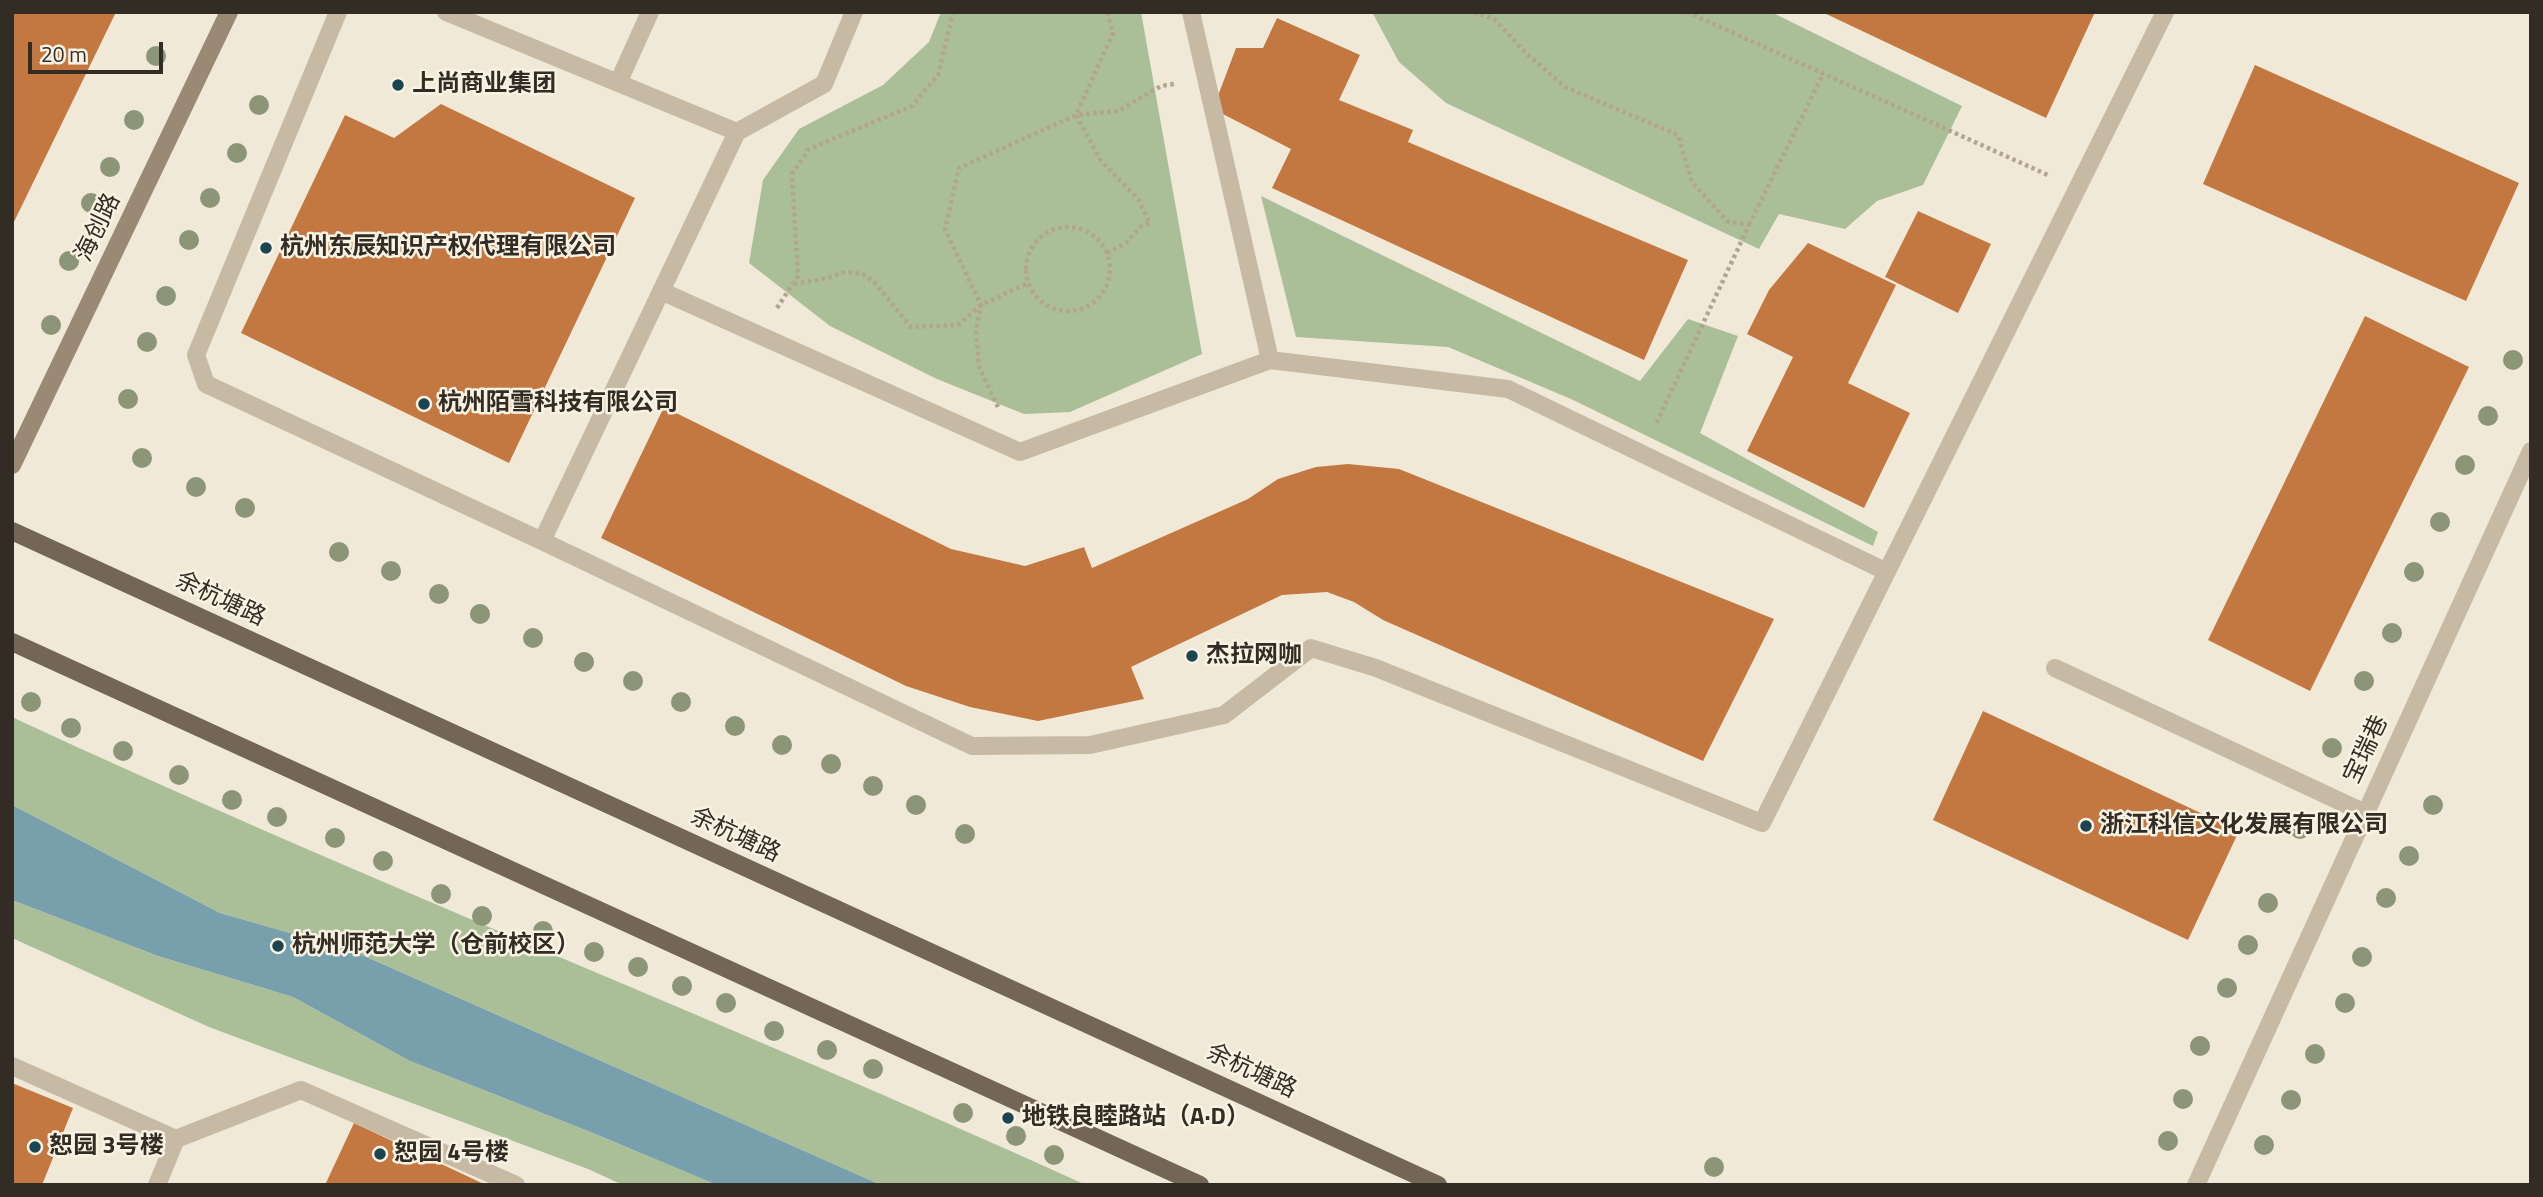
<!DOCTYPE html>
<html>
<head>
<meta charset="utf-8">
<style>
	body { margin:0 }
	#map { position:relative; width:2543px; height:1197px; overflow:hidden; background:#f0e9d7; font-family:"Titillium Web",sans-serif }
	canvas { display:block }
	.frame { position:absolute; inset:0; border:14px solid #332c25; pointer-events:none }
	.scale { position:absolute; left:28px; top:42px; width:135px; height:32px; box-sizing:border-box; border:4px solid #332c25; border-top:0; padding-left:9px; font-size:21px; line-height:24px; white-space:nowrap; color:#332c25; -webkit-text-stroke:5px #f8f2e3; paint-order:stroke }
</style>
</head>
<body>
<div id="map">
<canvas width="2543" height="1197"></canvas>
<div class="frame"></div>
<div class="scale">20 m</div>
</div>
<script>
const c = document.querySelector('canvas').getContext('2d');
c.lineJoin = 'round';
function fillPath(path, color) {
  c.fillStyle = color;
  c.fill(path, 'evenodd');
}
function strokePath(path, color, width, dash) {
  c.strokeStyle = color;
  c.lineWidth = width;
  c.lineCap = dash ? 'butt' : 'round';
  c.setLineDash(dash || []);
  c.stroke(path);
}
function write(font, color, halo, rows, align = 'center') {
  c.font = font + ' "Titillium Web","Noto Sans SC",sans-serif';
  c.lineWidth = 5;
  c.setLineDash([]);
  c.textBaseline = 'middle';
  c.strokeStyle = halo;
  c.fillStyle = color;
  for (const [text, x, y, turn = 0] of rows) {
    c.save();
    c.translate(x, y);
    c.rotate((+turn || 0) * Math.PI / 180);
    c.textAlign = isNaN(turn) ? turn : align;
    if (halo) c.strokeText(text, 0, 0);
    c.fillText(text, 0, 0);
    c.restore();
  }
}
const green = new Path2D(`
	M 941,12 L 1141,12 L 1202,354 L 1070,412 L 1024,414 L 937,379 L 830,326 L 749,263 L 763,180 L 799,129 L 883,85 L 929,42 Z
	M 1372,12 L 1771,12 L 1962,106 L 1923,185 L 1877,201 L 1845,229 L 1779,214 L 1759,249 L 1446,103 L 1399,62 Z
	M 1261,196 L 1640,381 L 1688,319 L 1738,336 L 1700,433 L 1878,532 L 1873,546 L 1571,399 L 1448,347 L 1296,337 Z
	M 12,717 C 366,882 730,1023 1086,1185 L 881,1185 L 353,951 L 220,913 L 12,805 Z
	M 12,900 L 158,956 L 293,997 L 410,1061 L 593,1133 L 717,1185 L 623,1185 L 588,1169 L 209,1027 L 12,938 Z`);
const water = new Path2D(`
	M 12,805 L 220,913 L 353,951 L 881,1185 L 717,1185 L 593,1133 L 410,1061 L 293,997 L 158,956 L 12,900 Z`);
const building = new Path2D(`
	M 12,12 L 116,12 L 12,226 Z
	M 1822,12 L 2095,12 L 2046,118 Z
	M 1277,18 L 1360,55 L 1339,100 L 1413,130 L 1408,142 L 1688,260 L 1644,360 L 1272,188 L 1291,149 L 1213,109 L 1236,48 L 1263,48 Z
	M 2255,65 L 2519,183 L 2466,301 L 2203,184 Z
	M 441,104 L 635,198 L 509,463 L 241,333 L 345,115 L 394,138 Z
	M 1918,211 L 1991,244 L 1958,313 L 1885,277 Z
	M 1808,243 L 1896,285 L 1848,383 L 1910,413 L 1864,508 L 1747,451 L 1793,357 L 1747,334 L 1769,290 Z
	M 2365,316 L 2469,367 L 2310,691 L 2208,640 Z
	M 664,407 L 951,549 L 1025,566 L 1084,547 L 1092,568 L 1248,499 L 1278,479 L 1316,467 L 1348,464 L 1399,469 L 1774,619 L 1703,761 L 1383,620 L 1354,602 L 1327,592 L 1282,595 L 1131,667 L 1144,699 L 1038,721 L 970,707 L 906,686 L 601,538 Z
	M 1983,711 L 2239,831 L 2188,940 L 1933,820 Z
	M 12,1083 L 73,1108 L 42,1185 L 12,1185 Z
	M 354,1123 L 486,1185 L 325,1185 Z`);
const path = new Path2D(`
	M 1474,12 L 1494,19 L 1528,55 L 1565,87 L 1678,135 L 1692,182 L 1727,221 L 1749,225 L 1656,424
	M 1687,12 L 2050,176
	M 1749,225 L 1823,74
	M1026 269a42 42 0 1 1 84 0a42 42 0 1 1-84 0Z
	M 1107,253 L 1126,243 L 1140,227 L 1150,223 L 1138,199 L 1101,161 L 1076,115 L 1118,111 L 1161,86 L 1174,84
	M 794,284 L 827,278 L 845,272 L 863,274 L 876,284 L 911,327 L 958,325 L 981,305 L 1028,283
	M 777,308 L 798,276 L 792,174 L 809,149 L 912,106 L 938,75 L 953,12
	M 998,407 L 979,367 L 976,331 L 981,305 L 945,229 L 959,168 L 1076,115 L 1113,33 L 1107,12`);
const lane = new Path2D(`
	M 338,12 L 196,355 L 206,384 L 542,541 L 972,746 L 1090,745 L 1224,715 L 1311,648 L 1376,668 L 1762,823 L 2165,12
	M 446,12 L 737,132 L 542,541
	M 1191,12 L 1270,360
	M 618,83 L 650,12
	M 737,132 L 824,84 L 854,12
	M 661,291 L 1020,452 L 1270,360 L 1508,389 L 1887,572
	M 2055,668 L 2365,813
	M 12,1066 L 176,1139
	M 157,1185 L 176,1139 L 301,1090 L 516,1185`);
const street = new Path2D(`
	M 2196,1185 L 2531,451`);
const secondary = new Path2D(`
	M 12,465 L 229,12`);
const primary = new Path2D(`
	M 12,531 L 1438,1185
	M 12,642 L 1200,1185`);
const trees = [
	[156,56],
	[259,105],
	[134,120],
	[237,153],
	[110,167],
	[210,198],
	[91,203],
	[189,240],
	[69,261],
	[166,296],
	[51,325],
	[147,342],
	[2513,360],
	[128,399],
	[2488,416],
	[142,458],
	[2465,465],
	[196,487],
	[245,508],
	[2440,522],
	[339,552],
	[391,571],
	[2414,572],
	[439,594],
	[480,614],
	[2392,633],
	[533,638],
	[584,662],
	[633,681],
	[2364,681],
	[31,702],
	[681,702],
	[735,726],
	[71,728],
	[782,745],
	[2332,748],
	[123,751],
	[831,764],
	[179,775],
	[873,786],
	[232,800],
	[916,805],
	[2433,805],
	[277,817],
	[2300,829],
	[965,834],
	[335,838],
	[2409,856],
	[383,861],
	[441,894],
	[2386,898],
	[2268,903],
	[482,916],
	[543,931],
	[2248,945],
	[594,952],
	[2362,957],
	[638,967],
	[682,986],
	[2227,988],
	[726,1003],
	[2345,1003],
	[774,1031],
	[2200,1046],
	[827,1050],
	[2315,1054],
	[873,1069],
	[2183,1099],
	[2291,1100],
	[963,1113],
	[1016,1136],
	[2168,1141],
	[2264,1145],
	[1054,1155],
	[1714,1167]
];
const markers = [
	[398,85,7,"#1c4552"],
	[266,248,7,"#1c4552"],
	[424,404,7,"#1c4552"],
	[1192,656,7,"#1c4552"],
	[2086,826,7,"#1c4552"],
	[278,946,7,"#1c4552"],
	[1008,1118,7,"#1c4552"],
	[35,1147,7,"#1c4552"],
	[380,1154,7,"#1c4552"]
];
const poiNames = [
	["上尚商业集团",412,85],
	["杭州东辰知识产权代理有限公司",280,248],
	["杭州陌雪科技有限公司",438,404],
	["杰拉网咖",1206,656],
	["浙江科信文化发展有限公司",2100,826],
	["杭州师范大学（仓前校区）",292,946],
	["地铁良睦路站（A·D）",1022,1118],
	["恕园 3号楼",49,1147],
	["恕园 4号楼",394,1154]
];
const streetNames = [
	["海创路",99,228,-64],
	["余杭塘路",220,600,25],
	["宝瑞巷",2367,750,-65],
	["余杭塘路",735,836,25],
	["余杭塘路",1251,1072,25]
];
fillPath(green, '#aabe98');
fillPath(water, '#77a0ac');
fillPath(building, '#c37842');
strokePath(path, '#b3a48e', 4.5, [3.5, 3.5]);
strokePath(lane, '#c7baa4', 18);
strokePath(street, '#c7baa4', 18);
strokePath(secondary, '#9a8975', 18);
strokePath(primary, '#746656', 18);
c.fillStyle = '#8c9578';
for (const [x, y] of trees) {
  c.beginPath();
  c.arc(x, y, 10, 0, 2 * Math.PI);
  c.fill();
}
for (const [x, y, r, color] of markers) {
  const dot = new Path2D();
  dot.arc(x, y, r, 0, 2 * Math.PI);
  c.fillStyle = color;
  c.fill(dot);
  strokePath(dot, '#f8f2e3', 2.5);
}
write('bold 24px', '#332c25', '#f8f2e3', poiNames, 'left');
write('24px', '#332c25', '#f8f2e3', streetNames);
</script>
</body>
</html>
